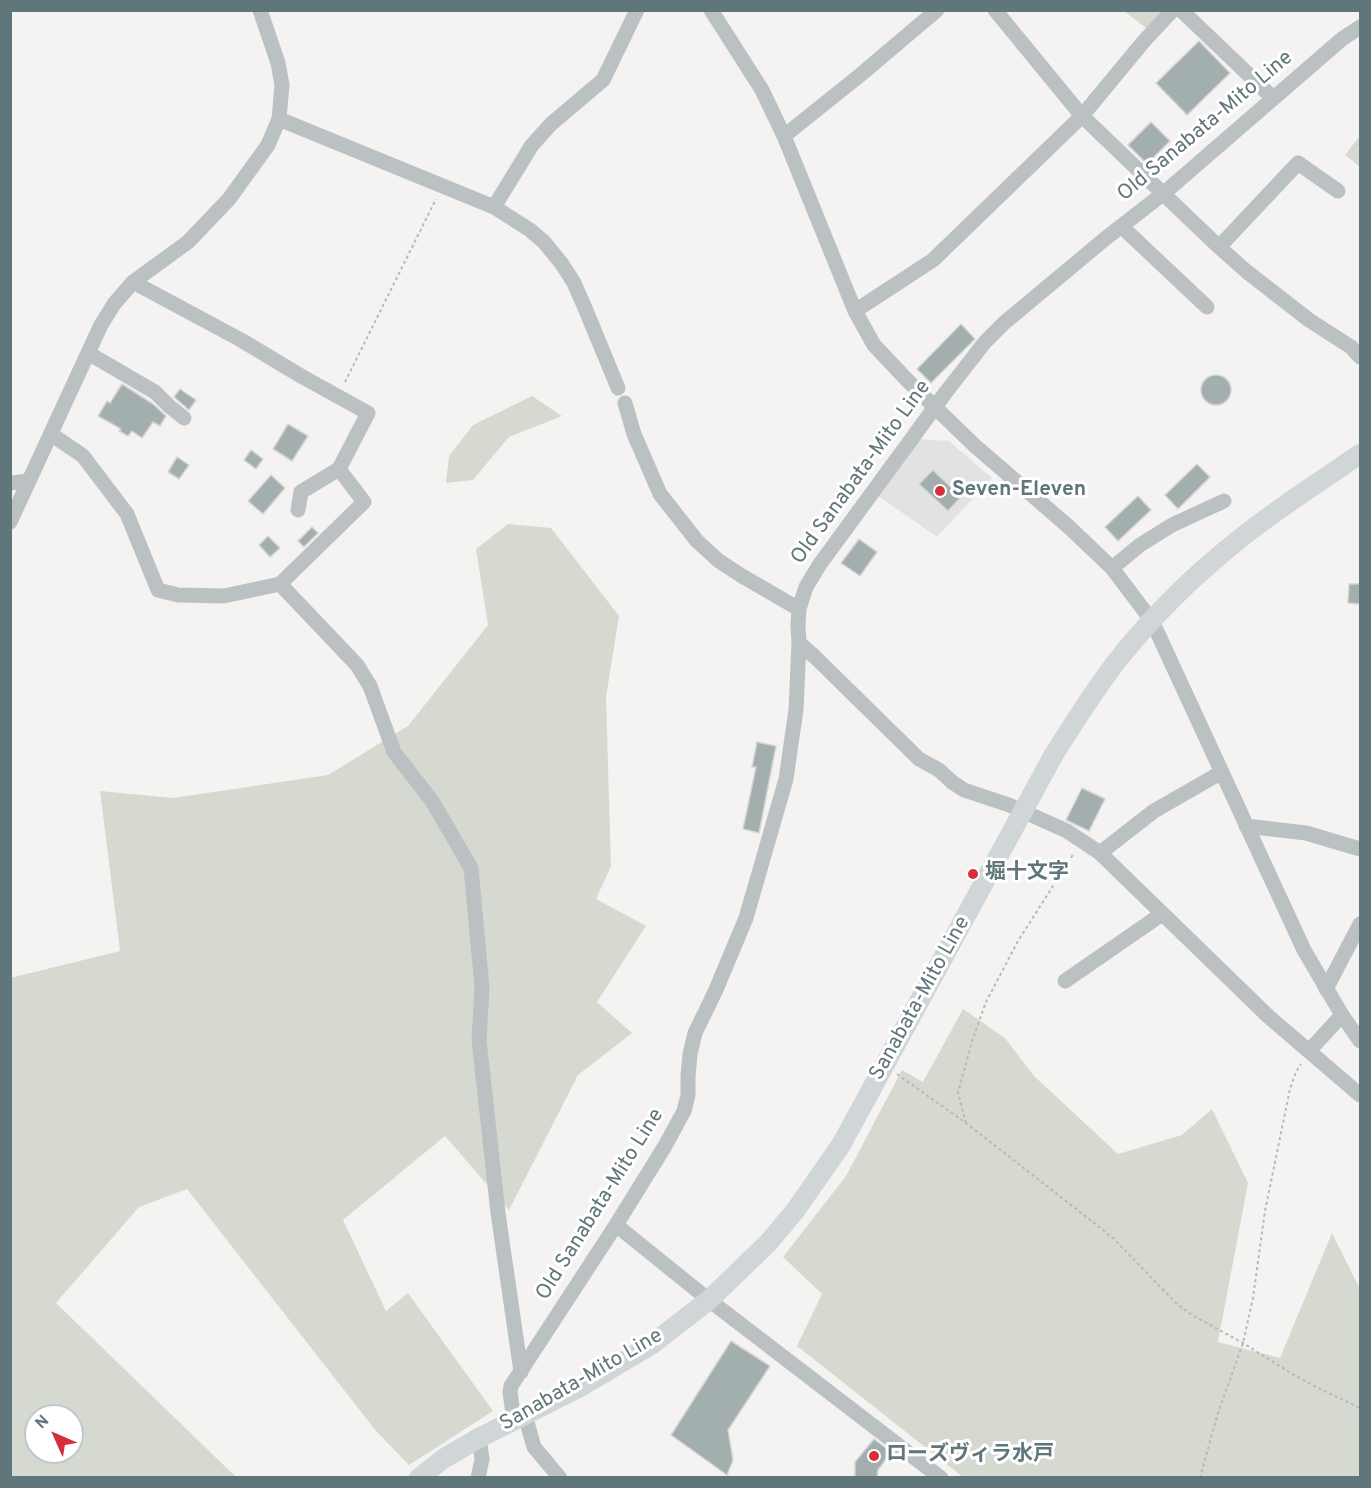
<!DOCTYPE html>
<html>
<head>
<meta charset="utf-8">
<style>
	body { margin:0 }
	#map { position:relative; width:1371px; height:1488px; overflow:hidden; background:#f4f3f1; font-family:Overpass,sans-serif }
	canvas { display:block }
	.frame { position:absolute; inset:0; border:12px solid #61767a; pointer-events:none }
	.north { position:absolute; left:24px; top:1404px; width:60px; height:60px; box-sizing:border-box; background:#fff; border:2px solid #c0c8ca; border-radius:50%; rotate:315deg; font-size:16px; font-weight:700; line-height:24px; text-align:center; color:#61767a }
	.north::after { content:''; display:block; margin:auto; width:21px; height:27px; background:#d5303a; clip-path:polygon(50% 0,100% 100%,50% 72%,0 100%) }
</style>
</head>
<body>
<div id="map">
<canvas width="1371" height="1488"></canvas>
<div class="frame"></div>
<div class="north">N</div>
</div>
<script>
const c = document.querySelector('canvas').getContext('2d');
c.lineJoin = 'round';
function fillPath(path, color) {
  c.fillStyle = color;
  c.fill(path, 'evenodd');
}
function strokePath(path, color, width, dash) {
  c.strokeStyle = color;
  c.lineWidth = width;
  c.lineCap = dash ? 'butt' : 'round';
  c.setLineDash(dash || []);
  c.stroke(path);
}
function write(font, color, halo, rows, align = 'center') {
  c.font = font + ' Overpass,"Noto Sans JP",sans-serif';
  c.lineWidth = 6;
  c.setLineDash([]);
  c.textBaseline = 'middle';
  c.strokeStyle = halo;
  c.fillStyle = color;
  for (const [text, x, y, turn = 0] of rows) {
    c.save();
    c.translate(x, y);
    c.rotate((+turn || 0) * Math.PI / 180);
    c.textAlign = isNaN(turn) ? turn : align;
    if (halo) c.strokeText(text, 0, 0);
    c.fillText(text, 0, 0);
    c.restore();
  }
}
const built = new Path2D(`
	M 920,439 L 949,441 L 992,478 L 937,537 L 877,495 Z`);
const green = new Path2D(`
	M 1124,11 L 1166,11 L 1146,28 Z
	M 1358,138 L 1360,141 L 1360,167 L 1345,155 Z
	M 532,396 L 562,416 L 509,437 L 473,480 L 446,483 L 449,456 L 473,425 Z
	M 508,524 L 551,528 L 619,616 L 606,697 L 611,866 L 596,899 L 646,926 L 597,1002 L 632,1033 L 578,1075 L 509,1210 L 445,1136 L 343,1220 L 386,1311 L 408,1293 L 493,1411 L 409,1465 L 376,1431 L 187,1189 L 139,1207 L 56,1303 L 236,1477 L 11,1477 L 10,978 L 120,951 L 100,791 L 173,798 L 328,775 L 408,726 L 488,625 L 476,549 ZM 36,1416 L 72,1416 L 72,1452 L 36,1452 Z
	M 963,1009 L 1005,1038 L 1034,1076 L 1118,1154 L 1182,1135 L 1212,1109 L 1248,1183 L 1218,1342 L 1280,1358 L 1332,1233 L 1360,1289 L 1360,1477 L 963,1477 L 797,1346 L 822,1294 L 783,1257 L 846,1176 L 902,1070 L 923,1082 Z`);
const building = new Path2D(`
	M 1199,41 L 1230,73 L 1187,115 L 1156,83 Z
	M 1151,122 L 1170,141 L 1147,164 L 1128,145 Z
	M 961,324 L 975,339 L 931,383 L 917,369 Z
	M1201 390a15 15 0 1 1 30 0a15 15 0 1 1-30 0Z
	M 122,384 L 153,404 L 166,416 L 160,426 L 153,422 L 142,438 L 132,431 L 128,436 L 119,431 L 121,429 L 98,416 L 107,401 L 110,403 Z
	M 180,389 L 196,400 L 189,410 L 174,397 Z
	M 288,424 L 308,436 L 292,461 L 273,449 Z
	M 251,450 L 263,459 L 256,469 L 244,460 Z
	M 177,457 L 189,465 L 179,479 L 168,472 Z
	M 1197,464 L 1210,477 L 1178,509 L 1165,495 Z
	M 933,470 L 961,497 L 948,511 L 919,484 Z
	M 271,475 L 285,488 L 263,514 L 248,501 Z
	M 1138,496 L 1151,510 L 1118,541 L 1105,527 Z
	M 312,527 L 318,533 L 304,547 L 298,541 Z
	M 268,536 L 280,548 L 270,557 L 259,545 Z
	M 859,539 L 877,552 L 860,576 L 841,563 Z
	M 1349,584 L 1360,584 L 1360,604 L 1348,603 Z
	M 757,742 L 776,746 L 759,833 L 743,829 L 756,767 L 752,767 Z
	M 1082,788 L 1105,799 L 1089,831 L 1066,820 Z
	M 731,1341 L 770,1366 L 728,1430 L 733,1460 L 727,1475 L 671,1435 Z
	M 874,1439 L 891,1452 L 878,1470 L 877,1478 L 855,1478 L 855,1462 Z`);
const path = new Path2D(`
	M 345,382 L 436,199
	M 897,1074 L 966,1123 L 1089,1219 L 1114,1239 L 1176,1303 L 1192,1315 L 1243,1343 L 1294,1375 L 1318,1388 L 1360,1408
	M 966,1123 L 958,1093 L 972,1041 L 986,1002 L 1018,941 L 1074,853
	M 1200,1478 L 1217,1416 L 1243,1343 L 1253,1298 L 1265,1211 L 1290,1089 L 1296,1072 L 1301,1064`);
const minor = new Path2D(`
	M 711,10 L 762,90 L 784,136 L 855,311 L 874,345 L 907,380 L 974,445 L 1069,527 L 1112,568 L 1152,621 L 1304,950 L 1342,1015 L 1360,1041
	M 995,10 L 1082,116 L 1219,247 L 1246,271 L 1309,320 L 1351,347 L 1360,357
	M 1181,10 L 1273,98
	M 279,119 L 494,207 L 530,230 L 544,242 L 562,264 L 574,283 L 585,308 L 618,388
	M 784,136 L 859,76 L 937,10
	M 494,207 L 532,145 L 551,124 L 603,80 L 637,10
	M 1121,226 L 1207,307
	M 1219,247 L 1298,163 L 1338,191
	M 133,282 L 241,340 L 301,376 L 368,413 L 339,469 L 301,492 L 298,510
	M 855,311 L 933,260 L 1082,116 L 1144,41 L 1173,10
	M 88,353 L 155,392 L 169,406 L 184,418
	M 625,403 L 634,434 L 660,494 L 697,541 L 719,561 L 742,576 L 799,609
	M 51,434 L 83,456 L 127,514 L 158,590 L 178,595 L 224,596 L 280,584 L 364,502 L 339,469
	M 10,483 L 29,481
	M 10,522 L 88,353 L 101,325 L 114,304 L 133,282 L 188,242 L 229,199 L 268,145 L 279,119 L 282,85 L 278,63 L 260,10
	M 1112,568 L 1140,545 L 1172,525 L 1224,501
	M 280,584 L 357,665 L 370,686 L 394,752 L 432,801 L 471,868 L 482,987 L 479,1040 L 498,1213 L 521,1372
	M 799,643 L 815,657 L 919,759 L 939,770 L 952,782 L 964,790 L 1009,805 L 1067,831 L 1100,853 L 1269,1017 L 1360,1095
	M 1246,826 L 1306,833 L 1360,849
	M 1100,853 L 1154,811 L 1222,772
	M 1065,981 L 1162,914
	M 1326,989 L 1360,924
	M 1309,1051 L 1342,1015
	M 616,1225 L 709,1300 L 941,1478
	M 525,1415 L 534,1447 L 560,1478
	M 514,1421 L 510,1392 L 511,1386 L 616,1225 L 665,1146 L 684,1111 L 688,1095 L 688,1076 L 690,1054 L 695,1033 L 715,992 L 746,918 L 786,779 L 796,710 L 799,643 L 798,625 L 799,609 L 806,587 L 820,564 L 946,392 L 985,342 L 1004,323 L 1106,238 L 1164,193 L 1342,39 L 1360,27
	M 478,1478 L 482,1459 L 479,1438`);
const major = new Path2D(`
	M 419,1478 L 443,1459 L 479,1438 L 582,1386 L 651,1345 L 709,1300 L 768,1243 L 795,1211 L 841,1145 L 1053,756 C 1073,724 1093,692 1117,661 C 1147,623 1182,587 1219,556 C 1263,518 1312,487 1360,454`);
const markers = [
	[940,491,6,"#d5303a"],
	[973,874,6,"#d5303a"],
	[874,1456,6,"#d5303a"]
];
const streetNames = [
	["Old Sanabata-Mito Line",1206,127,-40],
	["Old Sanabata-Mito Line",862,473,-54],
	["Sanabata-Mito Line",921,999,-61],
	["Old Sanabata-Mito Line",601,1205,-58],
	["Sanabata-Mito Line",582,1381,-30]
];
const poiNames = [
	["Seven-Eleven",952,491],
	["堀十文字",985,874],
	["ローズヴィラ水戸",886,1456]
];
fillPath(built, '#e2e3e1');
fillPath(green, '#d6d9d0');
fillPath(building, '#a3aeaf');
strokePath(building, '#d5d5d3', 1.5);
strokePath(path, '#b5b9ba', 2, [3, 3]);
strokePath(minor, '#bbc1c2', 15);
strokePath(major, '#d0d6d8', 20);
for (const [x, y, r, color] of markers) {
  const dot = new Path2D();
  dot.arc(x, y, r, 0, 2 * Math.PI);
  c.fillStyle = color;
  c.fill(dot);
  strokePath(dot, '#fff', 2);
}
write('21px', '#61767a', '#fff', streetNames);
write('bold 21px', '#61767a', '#fff', poiNames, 'left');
</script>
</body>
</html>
